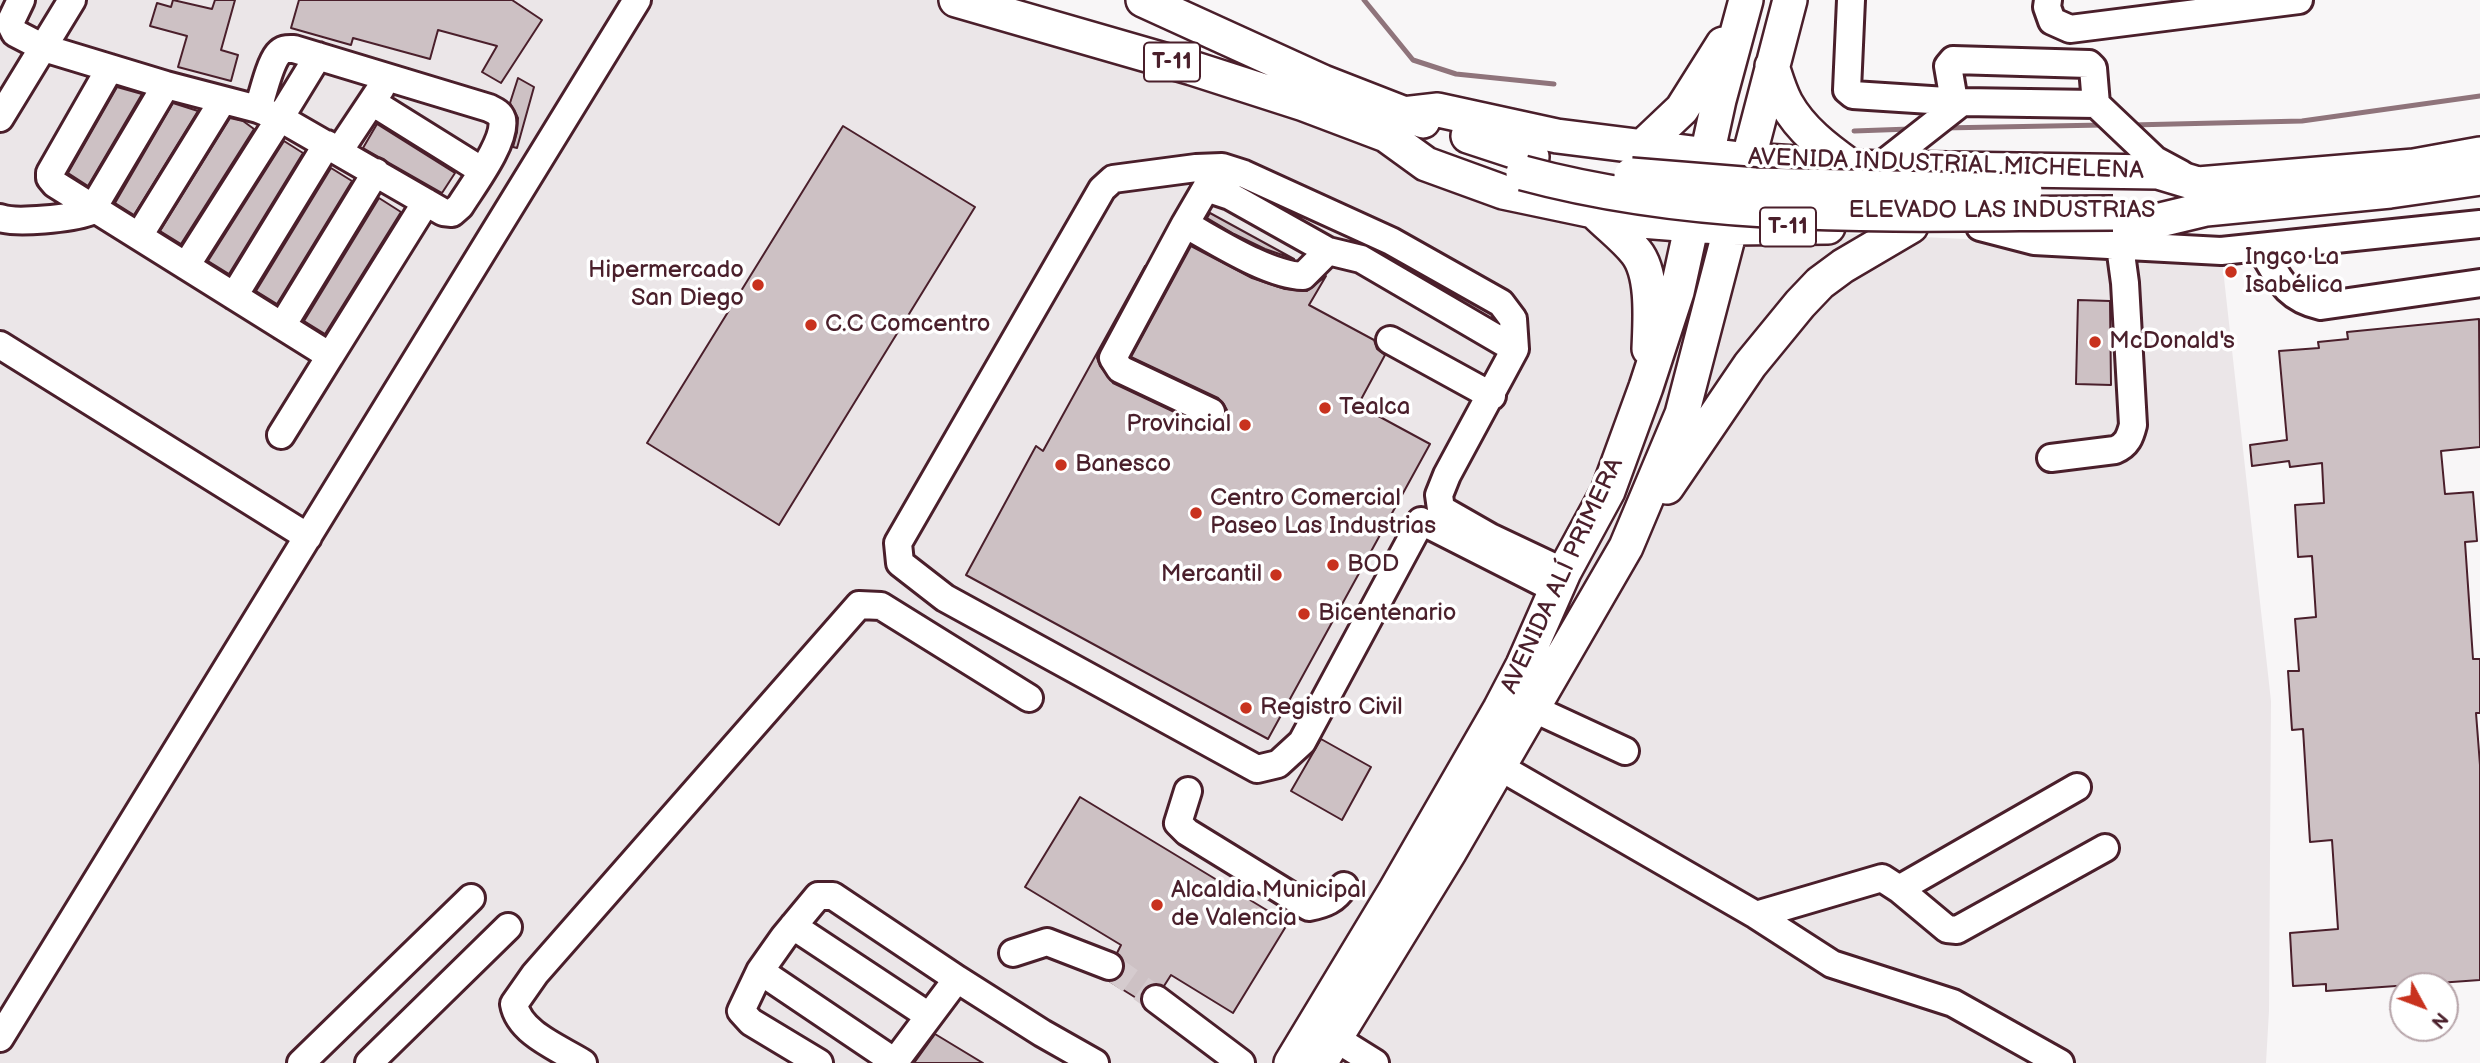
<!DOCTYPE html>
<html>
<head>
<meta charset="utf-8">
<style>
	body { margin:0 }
	#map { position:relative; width:2480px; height:1063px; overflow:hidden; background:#f8f6f7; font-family:"Balsamiq Sans",sans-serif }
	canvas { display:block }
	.north { position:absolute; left:2389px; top:972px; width:70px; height:70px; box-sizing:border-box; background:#fff; border:2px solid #b7a5aa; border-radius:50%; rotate:131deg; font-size:19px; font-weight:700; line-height:28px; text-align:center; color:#4a1f2b }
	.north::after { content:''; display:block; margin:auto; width:24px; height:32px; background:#c8321e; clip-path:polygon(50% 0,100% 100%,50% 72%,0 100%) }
</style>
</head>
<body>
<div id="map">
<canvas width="2480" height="1063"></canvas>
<div class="north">N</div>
</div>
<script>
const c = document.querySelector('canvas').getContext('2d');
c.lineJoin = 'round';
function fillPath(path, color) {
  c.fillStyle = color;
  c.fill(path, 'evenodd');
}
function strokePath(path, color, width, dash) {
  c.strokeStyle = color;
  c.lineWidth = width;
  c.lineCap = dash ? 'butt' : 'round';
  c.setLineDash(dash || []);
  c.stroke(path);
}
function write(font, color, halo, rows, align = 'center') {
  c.font = font + ' "Balsamiq Sans",sans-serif';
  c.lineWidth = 7;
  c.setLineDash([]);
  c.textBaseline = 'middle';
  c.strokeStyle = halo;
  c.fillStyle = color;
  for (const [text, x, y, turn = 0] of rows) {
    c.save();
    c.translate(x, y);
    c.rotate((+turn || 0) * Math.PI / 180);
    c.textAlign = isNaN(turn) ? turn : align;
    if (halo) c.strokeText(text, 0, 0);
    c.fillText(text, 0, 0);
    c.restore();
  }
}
const built = new Path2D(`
	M 0,0 L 956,0 L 1597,213 L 1731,228 L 2221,251 L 2271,701 L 2269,1011 L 2266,1063 L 0,1063 Z`);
const stream = new Path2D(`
	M 1364,0 L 1413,60 L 1456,74 L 1554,84
	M 2131,125 L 2302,121 L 2480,96
	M 1942,128 L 2104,125
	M 1854,131 L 1910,129`);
const building = new Path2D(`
	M 173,0 L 212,9 L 215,0 L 235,0 L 221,50 L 238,55 L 231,81 L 178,67 L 187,36 L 150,26 L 157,3 L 171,7 Z
	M 299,0 L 512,0 L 542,20 L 501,83 L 482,72 L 497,46 L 438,30 L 430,59 L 353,38 L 351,45 L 291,28 Z
	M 518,78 L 534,87 L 517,148 L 513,147 L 517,132 L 518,118 L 510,103 Z
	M 117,87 L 142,94 L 88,186 L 68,173 Z
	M 173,103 L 198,111 L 134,215 L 115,203 Z
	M 230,118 L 243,121 L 254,129 L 181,244 L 160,231 Z
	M 377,124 L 455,173 L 442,193 L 363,148 Z
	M 843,126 L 975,207 L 779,525 L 647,443 Z
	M 284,141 L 303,153 L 229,274 L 208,261 Z
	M 331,168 L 352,181 L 277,304 L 256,291 Z
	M 379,198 L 401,212 L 325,334 L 304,321 Z
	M 1210,213 L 1294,259 L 1265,249 L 1234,234 L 1207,218 Z
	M 1191,246 L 1252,278 L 1285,289 L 1307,291 L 1326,276 L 1309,305 L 1374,340 L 1377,349 L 1385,355 L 1358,405 L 1430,444 L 1268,739 L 966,575 L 1036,446 L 1043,451 L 1145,266 L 1099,351 L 1097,358 L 1100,366 L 1113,383 L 1204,426 L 1213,428 L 1219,425 L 1225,419 L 1227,410 L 1223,403 L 1218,398 L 1131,357 Z
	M 2078,300 L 2110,301 L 2111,385 L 2076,384 Z
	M 2479,319 L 2480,447 L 2441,451 L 2445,494 L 2473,492 L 2477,541 L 2465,542 L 2473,659 L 2480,659 L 2480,713 L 2476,713 L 2480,765 L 2480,980 L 2326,991 L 2326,984 L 2293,986 L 2290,933 L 2338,929 L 2332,840 L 2310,842 L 2303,729 L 2292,730 L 2288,671 L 2299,671 L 2295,619 L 2316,617 L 2312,556 L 2298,557 L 2295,505 L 2324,503 L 2322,463 L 2290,467 L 2289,461 L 2252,466 L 2250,445 L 2287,440 L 2279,351 L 2319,348 L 2318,342 L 2348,339 L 2347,332 Z
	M 1321,739 L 1371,767 L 1342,820 L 1291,791 Z
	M 1080,797 L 1288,923 L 1233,1013 L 1171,975 L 1164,986 L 1151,984 L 1144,989 L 1141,1001 L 1109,981 L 1118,979 L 1124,971 L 1124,963 L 1117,953 L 1121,945 L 1025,887 Z
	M 935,1034 L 983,1063 L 914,1063 Z`);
const minorTunnel = new Path2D(`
	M 1109,966 L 1156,999`);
const minor = new Path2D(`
	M 21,0 L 10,23 L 15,33 L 44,48 L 166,85 L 258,109 L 280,118 L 186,266
	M 1851,0 L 1847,90 L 1853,95 L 1962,102 L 2096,104 L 2155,160 L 2181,174
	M 2048,0 L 2047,7 L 2052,21 L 2070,29 L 2299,0
	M 110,68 L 50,173 L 50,178 L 55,184 L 330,356 L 426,202
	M 1954,101 L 1948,66 L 1953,60 L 2089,64 L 2093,68 L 2096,104
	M 372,102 L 481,170
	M 258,109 C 263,94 269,65 278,54 C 283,48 288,49 294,49 L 489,108 C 495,111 500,113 502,119 C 507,141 471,188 460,206 L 452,213 L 443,212 L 280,118 L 318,56
	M 0,118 L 72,0
	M 339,151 L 381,88
	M 1878,168 L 1962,102
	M 0,218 C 16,224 72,218 89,212 L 93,208 L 166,85
	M 1185,224 L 1206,188 L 1230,196 L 1328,251
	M 1980,227 L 2034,241 L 2221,251 L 2480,224
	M 139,236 L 223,100
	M 2260,247 C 2278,276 2284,298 2321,306 L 2480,283
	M 234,296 L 327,144
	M 282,326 L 376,172
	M 1390,340 L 1492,396
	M 0,345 L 308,537
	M 1211,412 L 1120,369 L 1113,358 L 1185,224 C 1216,241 1268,275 1303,276 L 1328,251 L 1361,259 L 1515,349
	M 281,435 L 330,356
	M 2051,458 L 2115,450 C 2127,445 2130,437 2133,425 L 2125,283 L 2120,246
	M 1555,589 L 1421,521 L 1302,742 L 1278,764 L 1257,769 L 945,598 L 900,563 L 898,543 L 1102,189 L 1113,179 L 1196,168 L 1222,167 L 1244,174 L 1391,241 L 1501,303 L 1513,319 L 1515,349 L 1447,475 L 1439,495 L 1441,509 L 1490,537 L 1564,572
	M 1532,708 L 1625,751
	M 1498,766 L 1756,915 L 1832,964 L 1953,1003 L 2060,1063
	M 1188,791 L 1178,823 L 1187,832 L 1309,907 C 1325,904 1335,900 1344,886
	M 1899,889 L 2077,787
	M 1756,915 L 1882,878 L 1899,889 L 1947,929 L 1957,930 L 2105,848
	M 793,926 L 929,1016
	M 1013,953 L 1047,942 L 1109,966
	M 760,971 L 895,1062
	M 1156,999 L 1241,1063
	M 0,1038 L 637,0
	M 1335,1038 L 1375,1063
	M 301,1063 L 471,898
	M 369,1063 L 508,927
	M 583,1063 C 559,1048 519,1033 514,1004 L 535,974 L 859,605 L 881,606 L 1029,698
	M 819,1063 L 751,1022 L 741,1011 L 760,971 L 784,937 L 818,896 L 833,896 L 957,979
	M 894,1063 L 957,979 L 1042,1033 L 1095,1063`);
const major = new Path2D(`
	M 956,0 L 1192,68 L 1304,104 L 1386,135 L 1426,164 L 1503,192 L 1641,221 L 1731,228 L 1828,227
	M 1143,0 L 1323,82 L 1423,121
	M 1772,66 C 1776,78 1780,92 1786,103 C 1801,130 1826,149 1850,166
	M 1403,114 L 1438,110 L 1557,136 L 1748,160 L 1878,168 L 2158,172 L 2198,184 L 2414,166 L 2480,154
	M 1468,136 L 1532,157
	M 1643,146 L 1682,109 L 1723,44
	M 1596,213 C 1609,226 1625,238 1636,252 C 1654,274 1650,322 1649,349
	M 2078,227 L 2131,227 L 2206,209 L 2390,191 L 2480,178
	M 1667,487 L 1750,365 L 1800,304 L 1820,283 L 1843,266 L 1911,226
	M 1291,1063 L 1395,891 L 1500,709 L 1523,665 L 1564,572 L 1608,491 L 1646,387 L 1677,292 L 1719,100 L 1746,0
	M 1320,1063 L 1450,851 L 1626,547 L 1682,414 L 1790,0`);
const majorBridge = new Path2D(`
	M 1523,173 C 1714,225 1916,213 2113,213
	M 1631,175 L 1755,185 L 2025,191`);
const markers = [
	[2231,272,7,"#c8321e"],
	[758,285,7,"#c8321e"],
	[811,325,7,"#c8321e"],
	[2095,342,7,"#c8321e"],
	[1325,408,7,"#c8321e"],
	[1245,425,7,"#c8321e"],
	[1061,465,7,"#c8321e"],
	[1196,513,7,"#c8321e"],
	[1333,565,7,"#c8321e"],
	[1276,575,7,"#c8321e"],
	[1304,614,7,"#c8321e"],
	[1246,708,7,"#c8321e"],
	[1157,905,7,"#c8321e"]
];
const shields = [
	[1172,62,56],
	[1788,227,56]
];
const shieldNames = [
	["T-11",1172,62],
	["T-11",1788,227]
];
const streetNames = [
	["AVENIDA INDUSTRIAL MICHELENA",1946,165,2],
	["ELEVADO LAS INDUSTRIAS",2002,211],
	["AVENIDA ALÍ PRIMERA",1563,576,-65]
];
const poiNames = [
	["Ingco La",2245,258],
	["Isabélica",2245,286],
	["Hipermercado",744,271,"right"],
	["San Diego",744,299,"right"],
	["C.C Comcentro",825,325],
	["McDonald's",2109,342],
	["Tealca",1339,408],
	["Provincial",1231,425,"right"],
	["Banesco",1075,465],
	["Centro Comercial",1210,499],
	["Paseo Las Industrias",1210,527],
	["BOD",1347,565],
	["Mercantil",1262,575,"right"],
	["Bicentenario",1318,614],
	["Registro Civil",1260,708],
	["Alcaldia Municipal",1171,891],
	["de Valencia",1171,919]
];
fillPath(built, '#ebe6e8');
strokePath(stream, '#8f747b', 5);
fillPath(building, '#cdc1c4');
strokePath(building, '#4a1f2b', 2);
strokePath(minorTunnel, '#d5cbce', 26, [26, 13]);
strokePath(minor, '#4a1f2b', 32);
strokePath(major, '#4a1f2b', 38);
strokePath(minor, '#fff', 26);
strokePath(major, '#fff', 33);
strokePath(majorBridge, '#4a1f2b', 38, []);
strokePath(majorBridge, '#fff', 33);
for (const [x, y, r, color] of markers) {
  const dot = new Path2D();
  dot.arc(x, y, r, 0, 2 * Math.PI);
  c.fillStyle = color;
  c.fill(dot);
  strokePath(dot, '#fff', 2.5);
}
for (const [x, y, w] of shields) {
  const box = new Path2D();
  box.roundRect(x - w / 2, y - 19.5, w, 39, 5);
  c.fillStyle = '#fff';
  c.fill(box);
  strokePath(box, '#4a1f2b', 2);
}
write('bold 23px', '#4a1f2b', null, shieldNames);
write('24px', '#4a1f2b', '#fff', streetNames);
write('24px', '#4a1f2b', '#fff', poiNames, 'left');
</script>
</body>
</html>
